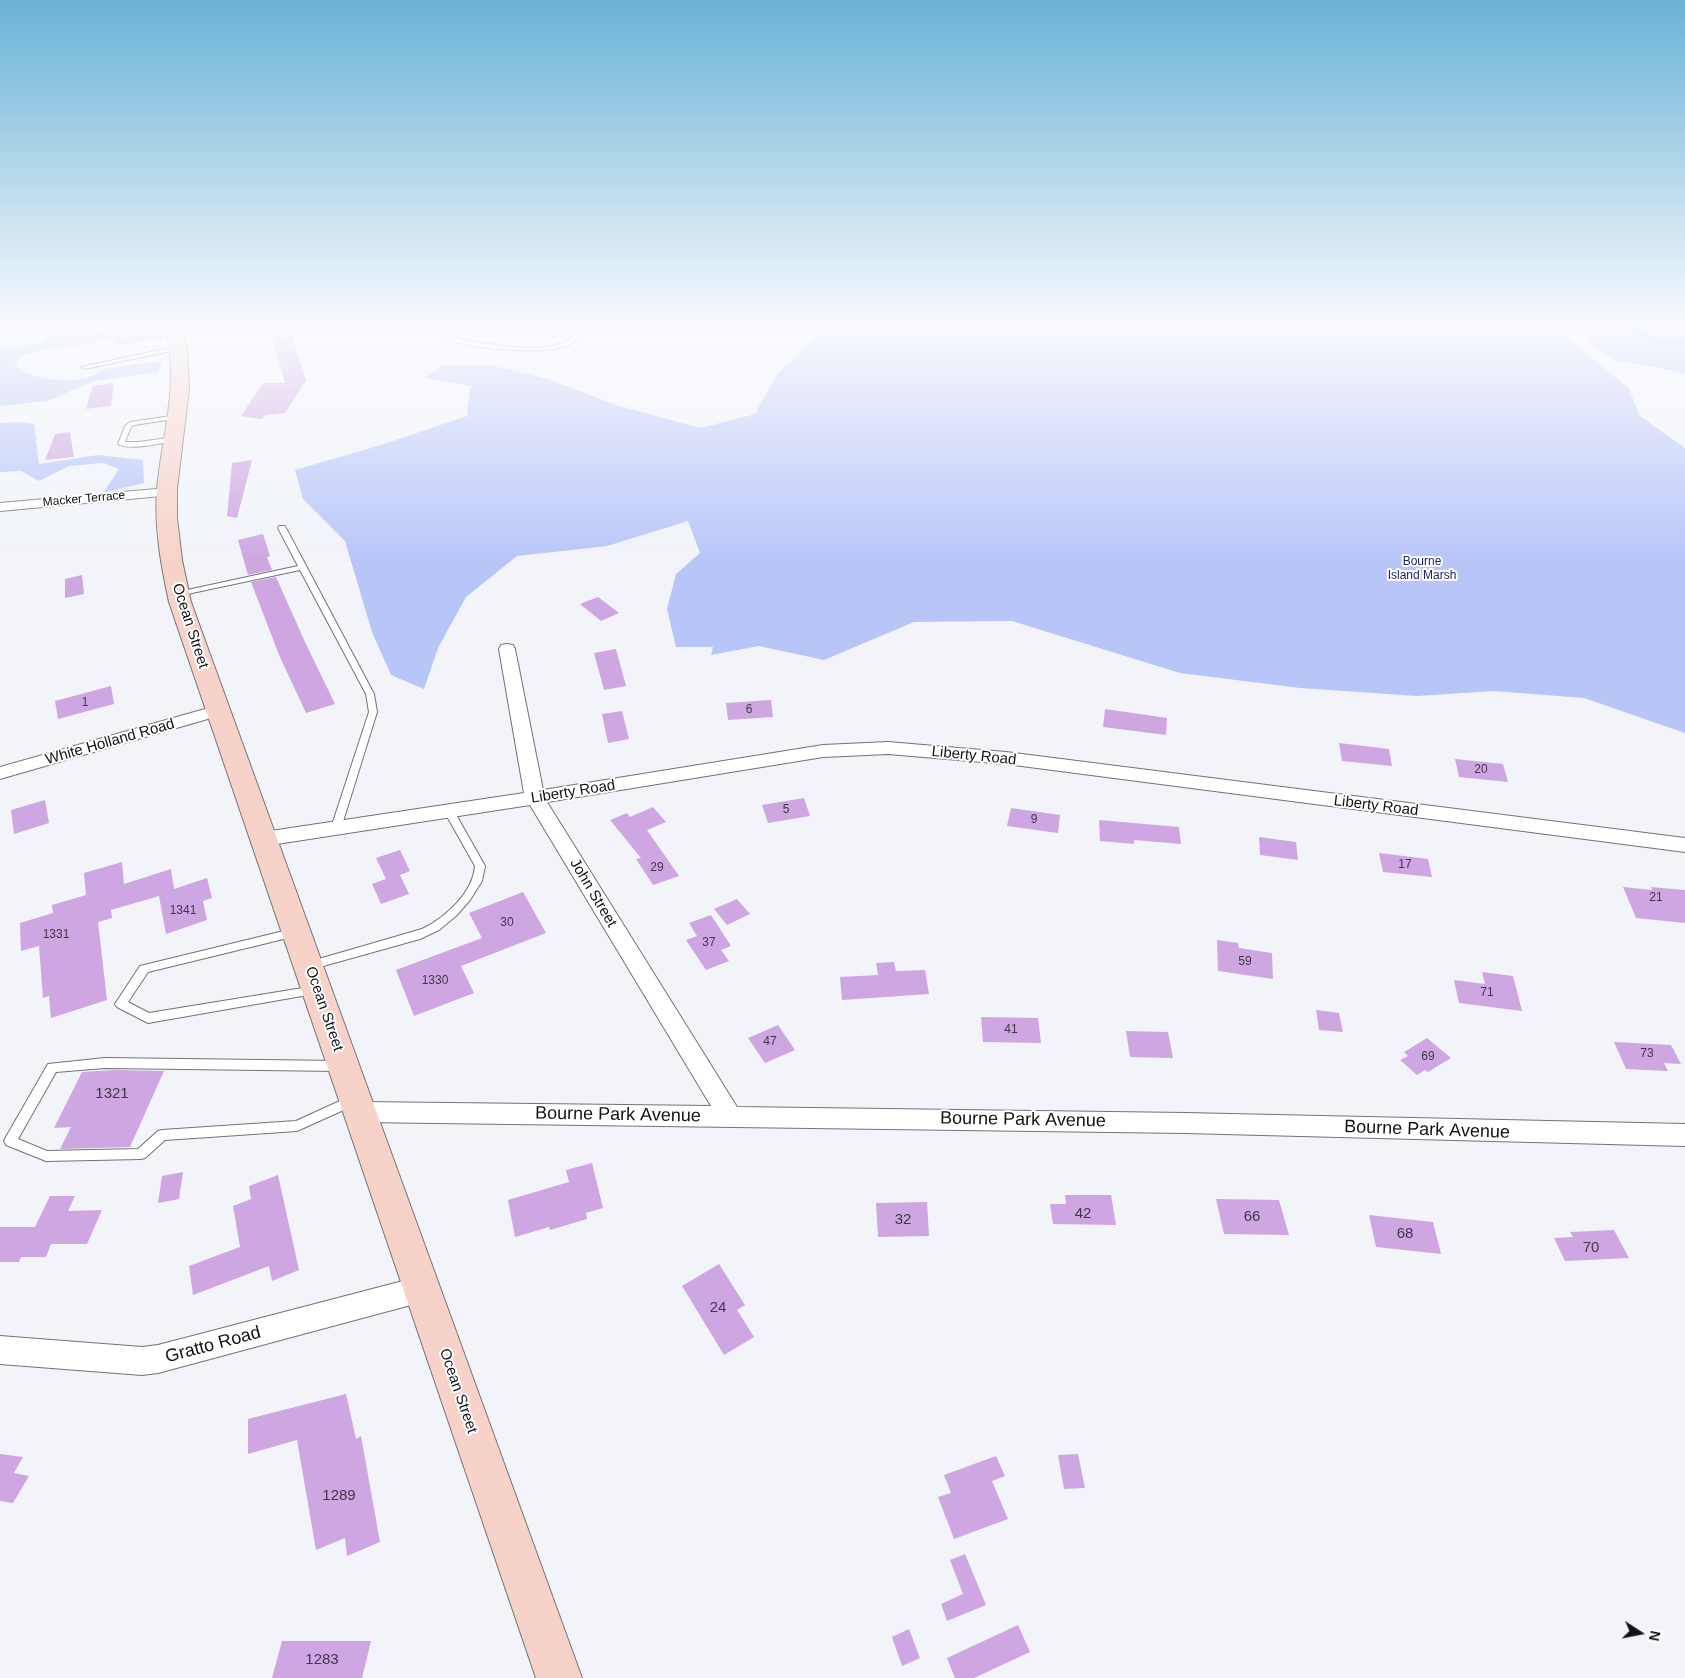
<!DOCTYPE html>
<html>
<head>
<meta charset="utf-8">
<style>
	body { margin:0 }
	#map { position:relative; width:1685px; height:1678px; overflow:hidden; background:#f2f4fa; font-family:Arial,sans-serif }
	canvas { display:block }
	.north { position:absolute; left:1615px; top:1608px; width:50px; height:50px; -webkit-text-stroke:4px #fff; paint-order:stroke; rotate:101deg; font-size:14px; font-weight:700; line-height:20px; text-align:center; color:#121214 }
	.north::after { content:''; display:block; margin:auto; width:18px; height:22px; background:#121214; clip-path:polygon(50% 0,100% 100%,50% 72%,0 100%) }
</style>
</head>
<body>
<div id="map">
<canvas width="1685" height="1678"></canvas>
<div class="north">N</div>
</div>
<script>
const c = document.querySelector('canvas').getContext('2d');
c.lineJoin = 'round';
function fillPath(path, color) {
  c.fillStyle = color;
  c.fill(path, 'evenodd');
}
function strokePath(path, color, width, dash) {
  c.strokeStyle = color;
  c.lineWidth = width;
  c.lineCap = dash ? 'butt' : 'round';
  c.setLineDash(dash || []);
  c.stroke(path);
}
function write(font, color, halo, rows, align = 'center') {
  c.font = font + ' Arial,sans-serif';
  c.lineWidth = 4;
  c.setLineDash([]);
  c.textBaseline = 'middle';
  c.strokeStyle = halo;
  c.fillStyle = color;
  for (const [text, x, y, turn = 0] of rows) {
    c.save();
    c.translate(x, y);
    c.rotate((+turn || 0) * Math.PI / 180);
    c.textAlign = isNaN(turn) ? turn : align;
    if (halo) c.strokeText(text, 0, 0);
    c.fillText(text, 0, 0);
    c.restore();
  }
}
const green = new Path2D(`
	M 48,327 L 86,327 L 64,333 L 64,337 L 117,331 L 138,331 L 105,339 L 91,344 L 53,348 L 21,355 L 15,365 C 32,382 86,387 103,369 L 162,361 L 158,372 L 94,381 L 47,401 L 0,406 L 0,349 L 3,350 L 41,343 L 54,333 L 48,330 Z
	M 825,327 L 1553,327 L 1629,388 L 1639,415 L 1685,448 L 1685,733 L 1584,698 L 1494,691 L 1417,696 L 1300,688 L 1180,673 L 1012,621 L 914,622 L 824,660 L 759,646 L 711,655 L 713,647 L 676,647 L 667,609 L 676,574 L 700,553 L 688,521 L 607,546 L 517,556 L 466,597 L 438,648 L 424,689 L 391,675 L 372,632 L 345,541 L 303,499 L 295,470 L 381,445 L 467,416 L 470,386 L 425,378 L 443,365 L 490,365 L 548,379 L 619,406 L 701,428 L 755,414 L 777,374 Z
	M 1578,327 L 1685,327 L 1685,373 L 1615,360 L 1597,349 Z
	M 17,422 L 34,424 L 39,464 L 98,455 L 143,460 L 144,483 L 103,493 L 119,469 L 103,463 L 69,466 L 39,481 L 21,471 L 0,472 L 0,423 Z`);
const stream = new Path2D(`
	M 1624,327 L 1664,342 L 1685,344`);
const building = new Path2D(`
	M 108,327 L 164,327 L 166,337 L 118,346 Z
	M 291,334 L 306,380 L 285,413 L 267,415 L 261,419 L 241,416 L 263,383 L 285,383 L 273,342 L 276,342 L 274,337 Z
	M 114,383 L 111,406 L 86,409 L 93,386 Z
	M 70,432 L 74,457 L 45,460 L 55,434 Z
	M 252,460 L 237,518 L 227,516 L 232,463 Z
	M 263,534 L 270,556 L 267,557 L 272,570 L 248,575 L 238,540 Z
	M 82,575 L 84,594 L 65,598 L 65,579 Z
	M 276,577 L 305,642 L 335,704 L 306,713 L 279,655 L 251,582 Z
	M 598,597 L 619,613 L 601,621 L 580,604 Z
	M 616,649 L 626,686 L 604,690 L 594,653 Z
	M 111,686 L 114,704 L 58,719 L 55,701 Z
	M 771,700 L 773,717 L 728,720 L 726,703 Z
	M 1105,709 L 1167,718 L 1166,735 L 1103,727 Z
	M 622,711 L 629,739 L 608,743 L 602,714 Z
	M 1339,743 L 1389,749 L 1392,766 L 1342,761 Z
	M 1455,759 L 1503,764 L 1508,782 L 1459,777 Z
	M 804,798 L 810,816 L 768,823 L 762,805 Z
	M 45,800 L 49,823 L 14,834 L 11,810 Z
	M 653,807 L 666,822 L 647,830 L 679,876 L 653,885 L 636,859 L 641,858 L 610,820 L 627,813 L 630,817 Z
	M 1011,808 L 1060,815 L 1058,833 L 1007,826 Z
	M 1099,820 L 1179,827 L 1181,844 L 1134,840 L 1134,844 L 1100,841 Z
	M 1259,837 L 1296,842 L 1298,860 L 1260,855 Z
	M 400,850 L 410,871 L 400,875 L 409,894 L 381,904 L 372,884 L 386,879 L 376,858 Z
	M 1379,853 L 1428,859 L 1432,877 L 1383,872 Z
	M 122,862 L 124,884 L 171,869 L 174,889 L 207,878 L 212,898 L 203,901 L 207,920 L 166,934 L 159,896 L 111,910 L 112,918 L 98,922 L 107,1000 L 51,1018 L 49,996 L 43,998 L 39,946 L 21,951 L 20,923 L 53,913 L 52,905 L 86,895 L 84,873 Z
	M 1623,887 L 1652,890 L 1651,887 L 1685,890 L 1685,923 L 1636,918 Z
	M 523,892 L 546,933 L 461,966 L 474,993 L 414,1016 L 396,970 L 482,938 L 469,913 Z
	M 737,899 L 750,914 L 727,925 L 714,909 Z
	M 711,915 L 731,946 L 721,950 L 729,961 L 706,970 L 686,940 L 697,936 L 689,923 Z
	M 1217,940 L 1238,943 L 1239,948 L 1272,953 L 1273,979 L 1218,971 Z
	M 894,962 L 896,971 L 925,970 L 929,994 L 842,1000 L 840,977 L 878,975 L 876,963 Z
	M 1482,972 L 1513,976 L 1522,1011 L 1459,1003 L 1454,980 L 1485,984 Z
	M 1316,1010 L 1339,1013 L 1343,1032 L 1319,1030 Z
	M 981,1017 L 1038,1018 L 1041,1043 L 983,1042 Z
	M 778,1025 L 795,1050 L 765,1063 L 748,1038 Z
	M 1126,1031 L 1168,1032 L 1173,1058 L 1130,1057 Z
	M 1427,1038 L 1451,1058 L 1428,1072 L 1425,1070 L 1417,1075 L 1400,1060 L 1408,1056 L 1404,1052 Z
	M 1614,1042 L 1671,1045 L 1681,1064 L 1664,1063 L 1668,1071 L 1626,1069 Z
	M 115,1070 L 164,1071 L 130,1147 L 60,1149 L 71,1127 L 54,1128 L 82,1072 Z
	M 592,1163 L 603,1208 L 586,1213 L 587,1219 L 550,1230 L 549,1227 L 515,1237 L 508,1200 L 569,1182 L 566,1170 Z
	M 183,1172 L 179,1199 L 158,1203 L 162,1176 Z
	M 278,1175 L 299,1270 L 272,1281 L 269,1266 L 193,1295 L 189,1266 L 240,1247 L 233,1206 L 251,1199 L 249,1186 Z
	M 1065,1195 L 1111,1195 L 1116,1225 L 1053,1224 L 1050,1204 L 1066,1204 Z
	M 50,1196 L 75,1196 L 68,1211 L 102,1210 L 87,1244 L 51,1244 L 46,1257 L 21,1257 L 19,1262 L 0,1262 L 0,1227 L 35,1227 Z
	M 1216,1199 L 1279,1200 L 1289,1235 L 1224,1234 Z
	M 927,1202 L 929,1236 L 878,1237 L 876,1203 Z
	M 1369,1215 L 1433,1222 L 1441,1254 L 1376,1247 Z
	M 1614,1230 L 1629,1258 L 1565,1261 L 1554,1238 L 1573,1237 L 1570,1232 Z
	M 719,1264 L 745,1305 L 737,1310 L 754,1337 L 724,1355 L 682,1286 Z
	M 346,1394 L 356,1439 L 361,1436 L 380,1542 L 347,1556 L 345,1538 L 316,1550 L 297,1440 L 248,1454 L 248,1419 Z
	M 0,1454 L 23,1457 L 14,1473 L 29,1476 L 13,1503 L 0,1501 Z
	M 1078,1454 L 1085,1488 L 1064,1489 L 1058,1455 Z
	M 996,1456 L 1005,1476 L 992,1481 L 1008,1519 L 954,1539 L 938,1497 L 951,1493 L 944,1475 Z
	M 965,1554 L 986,1605 L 947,1621 L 941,1604 L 963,1594 L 950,1560 Z
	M 1018,1625 L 1030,1652 L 974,1678 L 955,1678 L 947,1658 Z
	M 909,1629 L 920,1658 L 902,1666 L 892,1637 Z
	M 282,1641 L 371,1641 L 362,1678 L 272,1678 Z`);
const service = new Path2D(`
	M 434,327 C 446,327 454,337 465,340 C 493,344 550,358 572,336 L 568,333 L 521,327 L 570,329 L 578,336 C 576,339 573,343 570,344 C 551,356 474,349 453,341 C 447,338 440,332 434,327 Z
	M 179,346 L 181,347 L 181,349 L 84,369 L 81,367 Z
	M 178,415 L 181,417 L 180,418 L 134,425 L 131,427 L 125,442 L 139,442 L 175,437 L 178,439 L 177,440 C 164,443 128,451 118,444 L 125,426 L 130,422 Z
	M 279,526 L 285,526 L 286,528 L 374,694 L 377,712 L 341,828 L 336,831 L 331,828 L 369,712 L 366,694 L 300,570 L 178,596 L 174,594 L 178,592 L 298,566 L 278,528 Z
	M 449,808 L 454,811 L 485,866 L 482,881 L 470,900 L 457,915 L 439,930 L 420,939 L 309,970 L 305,969 L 303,966 L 305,963 L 422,929 C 445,918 473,893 475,866 L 444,811 Z
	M 296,928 L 300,929 L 301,932 L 300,935 L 148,972 L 128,1002 L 149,1013 L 315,986 L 319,987 L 321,990 L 319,993 L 148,1023 L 117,1007 L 115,1004 L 140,966 Z
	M 105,1058 L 340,1061 L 344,1063 L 346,1066 L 344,1069 L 340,1071 L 105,1068 L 56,1072 L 18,1139 L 47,1151 L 138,1149 L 158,1131 L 162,1130 L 296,1121 L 353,1095 L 357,1096 L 359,1100 L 357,1104 L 297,1131 L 165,1140 L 145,1158 L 141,1159 L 46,1161 L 6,1145 L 4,1141 L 6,1137 L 48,1064 Z`);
const minor = new Path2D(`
	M 167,488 L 172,489 L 174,492 L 172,495 L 0,511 L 0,503 Z
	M 507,644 L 513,645 L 515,649 L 543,790 L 823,745 L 888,742 L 1006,752 L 1685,838 L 1685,852 L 1006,764 L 888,754 L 823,757 L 547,802 L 737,1107 L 1185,1113 L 1685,1124 L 1685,1146 L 1185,1133 L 360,1122 L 351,1119 L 348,1112 L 351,1105 L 360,1102 L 711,1106 L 530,805 L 264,846 L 257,844 L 254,839 L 257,834 L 264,832 L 524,793 L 499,649 L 501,645 Z
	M 219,705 L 225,706 L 228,710 L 225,714 L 0,779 L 0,767 Z
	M 422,1276 L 432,1280 L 436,1289 L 432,1298 L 422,1302 L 158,1373 L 142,1375 L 0,1364 L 0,1336 L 142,1347 L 158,1345 Z`);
const secondary = new Path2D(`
	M 166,327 L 182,327 L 187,349 L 189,389 L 177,489 L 177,518 L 182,560 L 191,602 L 582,1678 L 536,1678 L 169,602 C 161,565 154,527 157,489 C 163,428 179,390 166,327 Z`);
const farStreetnames = [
	["Macker Terrace",84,499,-5]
];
const farParknames = [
	["Bourne",1422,562],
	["Island Marsh",1422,576]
];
const numberNames = [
	["1",85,703],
	["6",749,710],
	["20",1481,770],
	["5",786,810],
	["9",1034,820],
	["17",1405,865],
	["29",657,868],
	["21",1656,898],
	["1341",183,911],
	["30",507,923],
	["1331",56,935],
	["37",709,943],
	["59",1245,962],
	["1330",435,981],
	["71",1487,993],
	["41",1011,1030],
	["47",770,1042],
	["73",1647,1054],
	["69",1428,1057]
];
const streetNames = [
	["Ocean Street",190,626,72],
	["White Holland Road",110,742,-16],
	["Liberty Road",974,756,6],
	["Liberty Road",573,792,-9],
	["Liberty Road",1376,806,7],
	["John Street",593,893,59],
	["Ocean Street",324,1009,71],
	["Ocean Street",458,1391,71]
];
const nearNumbernames = [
	["1321",112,1094],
	["42",1083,1214],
	["66",1252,1217],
	["32",903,1220],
	["68",1405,1234],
	["70",1591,1248],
	["24",718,1308],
	["1289",339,1496],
	["1283",322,1660]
];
const nearStreetnames = [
	["Bourne Park Avenue",618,1115,1],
	["Bourne Park Avenue",1023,1120,1],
	["Bourne Park Avenue",1427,1130,2],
	["Gratto Road",213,1345,-15]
];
fillPath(green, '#b8c5f8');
strokePath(stream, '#4cafbc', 4.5);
fillPath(building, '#cda6e2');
strokePath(service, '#727378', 2);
strokePath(minor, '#727378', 2);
strokePath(secondary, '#727378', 2);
fillPath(service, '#fff');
fillPath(minor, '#fff');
fillPath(secondary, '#f7d2c8');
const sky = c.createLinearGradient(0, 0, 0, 562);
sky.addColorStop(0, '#69b2d6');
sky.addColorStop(0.58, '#f9fafd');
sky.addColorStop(1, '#f9fafd00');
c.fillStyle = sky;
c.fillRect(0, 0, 1685, 562);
write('12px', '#121214', '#fff', farStreetnames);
write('12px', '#1b1d65', '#fff', farParknames);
write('12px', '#413748', null, numberNames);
write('15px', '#121214', '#fff', streetNames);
write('15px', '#413748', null, nearNumbernames);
write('18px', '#121214', '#fff', nearStreetnames);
</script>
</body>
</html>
